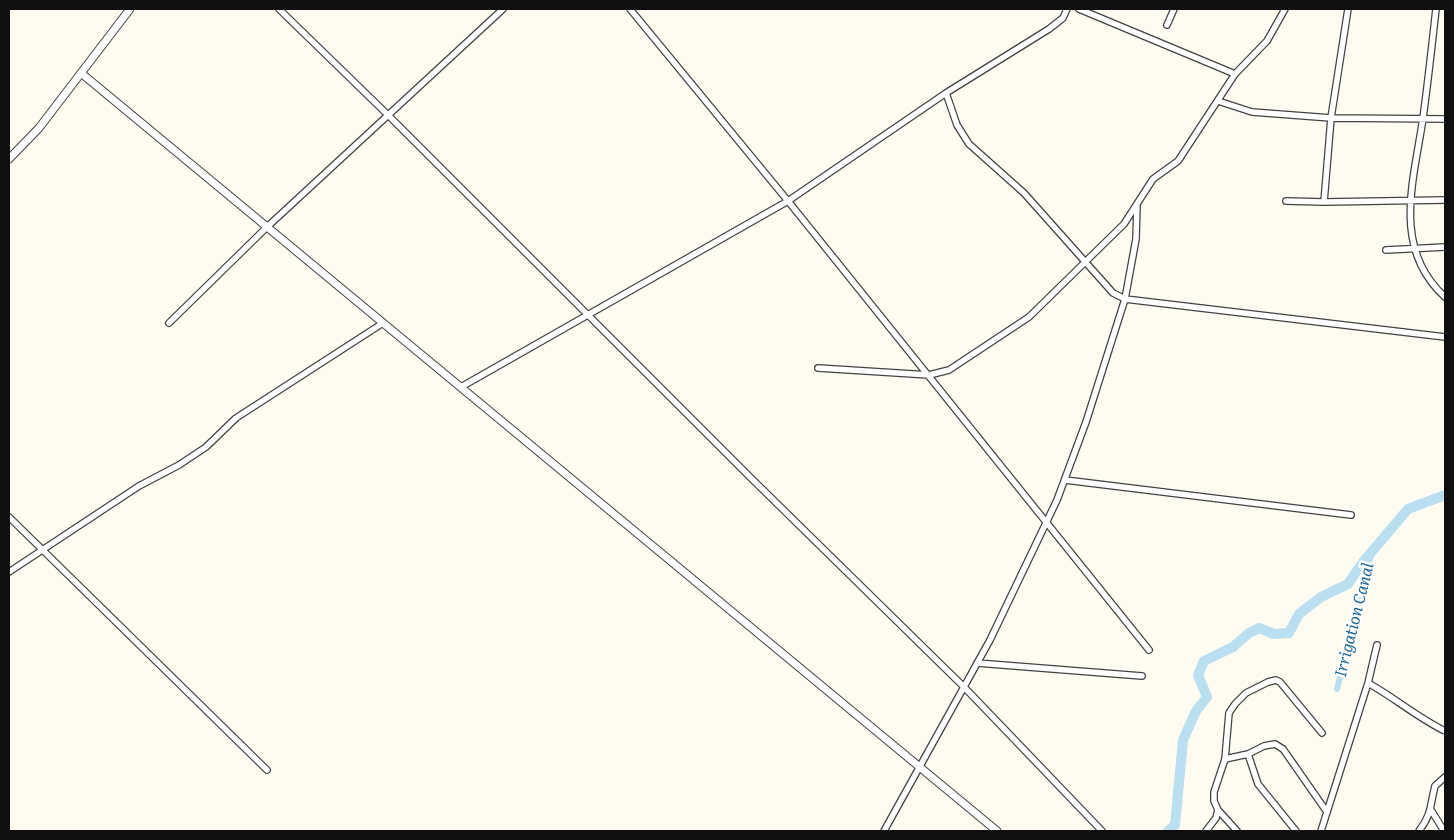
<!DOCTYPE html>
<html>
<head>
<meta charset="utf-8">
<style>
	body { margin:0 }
	#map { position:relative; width:1454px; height:840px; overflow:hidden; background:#fefbf1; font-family:Literata,serif }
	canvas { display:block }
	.frame { position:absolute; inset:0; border:10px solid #0f0f0f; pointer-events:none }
</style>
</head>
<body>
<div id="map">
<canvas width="1454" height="840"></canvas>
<div class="frame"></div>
</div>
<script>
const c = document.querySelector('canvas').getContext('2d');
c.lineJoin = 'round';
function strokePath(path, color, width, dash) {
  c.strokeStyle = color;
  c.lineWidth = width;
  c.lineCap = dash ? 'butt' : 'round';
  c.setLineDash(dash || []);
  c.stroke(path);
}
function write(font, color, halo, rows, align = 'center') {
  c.font = font + ' Literata,serif';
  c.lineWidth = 5;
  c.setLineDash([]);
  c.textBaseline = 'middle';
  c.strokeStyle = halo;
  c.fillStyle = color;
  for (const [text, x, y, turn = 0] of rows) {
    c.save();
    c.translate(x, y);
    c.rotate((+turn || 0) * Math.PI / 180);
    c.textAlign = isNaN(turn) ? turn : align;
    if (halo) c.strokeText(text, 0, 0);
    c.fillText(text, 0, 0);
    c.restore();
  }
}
const canal = new Path2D(`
	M 1337,689 L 1372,551`);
const river = new Path2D(`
	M 1168,831 L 1175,825 L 1183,740 L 1196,711 L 1207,697 L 1198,675 L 1204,661 L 1233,647 L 1249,633 L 1259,628 L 1274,634 L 1289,633 L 1299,614 L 1321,597 L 1348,584 L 1363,562 L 1408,509 L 1445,495`);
const minor = new Path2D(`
	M 279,9 L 388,115 L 754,481 L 964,687 L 1102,831
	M 630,9 L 788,201 L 1149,650
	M 1079,9 L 1235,74
	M 1436,9 C 1432,45 1428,82 1423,118 C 1414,180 1391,248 1445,297
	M 1167,25 L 1174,9
	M 946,93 L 957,125 L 969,144 L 1024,193 L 1113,293 L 1125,299 L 1445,337
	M 1218,101 L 1252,112 L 1331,118 L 1445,119
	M 1286,201 L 1324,202 L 1445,200
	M 1324,202 L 1331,118 L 1348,9
	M 1386,250 L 1445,247
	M 169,323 L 267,227 L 503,9
	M 818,368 L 929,375 L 949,370 L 1029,317 L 1124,224 L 1153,179 L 1178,161 L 1235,74 L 1267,41 L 1285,9
	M 461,387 L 788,201 L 946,93 L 1049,29 L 1063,18 L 1067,9
	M 1065,480 L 1351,515
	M 9,517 L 267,770
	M 9,572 L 139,486 L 179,465 L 206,447 L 236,418 L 383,323
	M 977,663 L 1142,676
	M 1368,683 C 1395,698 1418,718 1445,731
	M 1248,754 L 1258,784 L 1296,831
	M 1225,759 L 1248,754 L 1264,746 L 1275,744 L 1283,749 L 1327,812
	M 1218,810 L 1237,831
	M 1431,810 L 1444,831
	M 884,831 L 990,640 L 1057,500 L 1086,422 L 1125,299 L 1136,239 L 1137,205
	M 1206,831 L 1216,818 L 1218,810 L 1214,801 L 1214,792 L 1225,759 L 1229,713 L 1235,704 L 1246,693 L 1268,682 L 1276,680 L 1280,682 L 1322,733
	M 1321,831 L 1368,683 L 1377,645
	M 1419,831 C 1432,814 1430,805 1435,786 L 1445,777`);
const tertiary = new Path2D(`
	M 81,73 L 997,831
	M 9,159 L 39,128 L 130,9`);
const waterNames = [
	["Irrigation Canal",1355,620,-76]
];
strokePath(canal, '#badff1', 6);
strokePath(river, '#badff1', 10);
strokePath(minor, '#424242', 8);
strokePath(tertiary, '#424242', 9);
strokePath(minor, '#fff', 5.5);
strokePath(tertiary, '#fff', 7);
write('italic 16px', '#226896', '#fff', waterNames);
</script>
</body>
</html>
